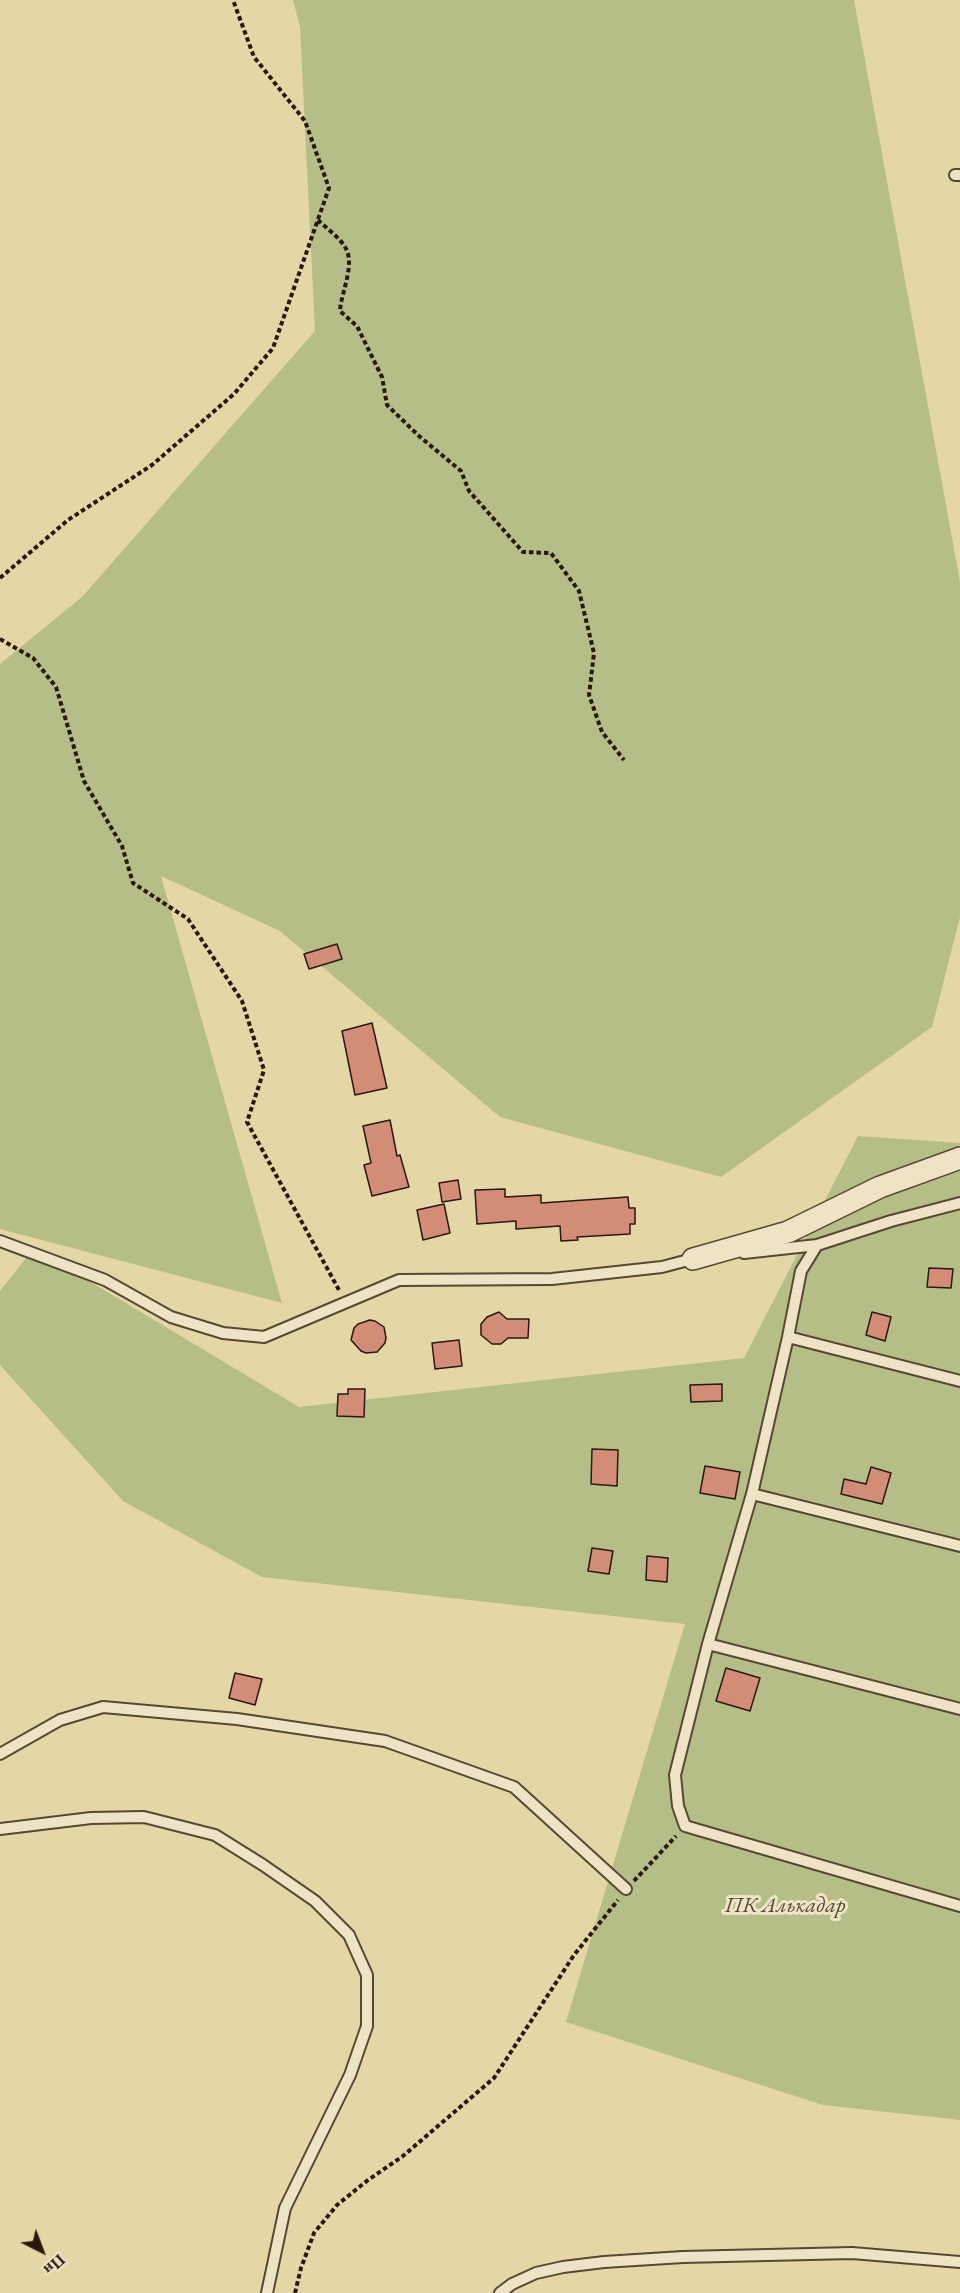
<!DOCTYPE html>
<html>
<head>
<meta charset="utf-8">
<style>
	body { margin:0 }
	#map { position:relative; width:960px; height:2293px; overflow:hidden; background:#e5d6a6; font-family:"EB Garamond",serif }
	canvas { display:block }
	.north { position:absolute; left:12px; top:2221px; width:60px; height:60px; -webkit-text-stroke:4px #eee4c5; paint-order:stroke; rotate:138deg; font-size:16px; font-weight:700; line-height:24px; text-align:center; color:#27190d }
	.north::after { content:''; display:block; margin:auto; width:21px; height:27px; background:#27190d; clip-path:polygon(50% 0,100% 100%,50% 72%,0 100%) }
</style>
</head>
<body>
<div id="map">
<canvas width="960" height="2293"></canvas>
<div class="north">Пн</div>
</div>
<script>
const c = document.querySelector('canvas').getContext('2d');
c.lineJoin = 'round';
function fillPath(path, color) {
  c.fillStyle = color;
  c.fill(path, 'evenodd');
}
function strokePath(path, color, width, dash) {
  c.strokeStyle = color;
  c.lineWidth = width;
  c.lineCap = dash ? 'butt' : 'round';
  c.setLineDash(dash || []);
  c.stroke(path);
}
function write(font, color, halo, rows, align = 'center') {
  c.font = font + ' "EB Garamond",serif';
  c.lineWidth = 6;
  c.setLineDash([]);
  c.textBaseline = 'middle';
  c.strokeStyle = halo;
  c.fillStyle = color;
  for (const [text, x, y, turn = 0] of rows) {
    c.save();
    c.translate(x, y);
    c.rotate((+turn || 0) * Math.PI / 180);
    c.textAlign = isNaN(turn) ? turn : align;
    if (halo) c.strokeText(text, 0, 0);
    c.fillText(text, 0, 0);
    c.restore();
  }
}
const green = new Path2D(`
	M 293,0 L 854,0 L 960,582 L 960,917 L 932,1027 L 721,1177 L 500,1117 L 280,931 L 161,876 L 282,1303 L 0,1229 L 0,664 L 82,597 L 315,331 L 300,26 Z
	M 858,1136 L 960,1143 L 960,2120 L 823,2105 L 566,2022 L 685,1624 L 262,1577 L 123,1501 L 0,1365 L 0,1291 L 34,1248 L 299,1407 L 744,1358 Z`);
const building = new Path2D(`
	M 337,944 L 342,959 L 309,969 L 304,954 Z
	M 372,1023 L 387,1088 L 355,1095 L 342,1031 Z
	M 390,1120 L 397,1156 L 400,1155 L 409,1187 L 372,1196 L 364,1165 L 371,1163 L 363,1126 Z
	M 458,1180 L 461,1199 L 442,1202 L 439,1183 Z
	M 505,1189 L 505,1197 L 541,1195 L 541,1203 L 628,1197 L 629,1208 L 635,1208 L 635,1224 L 630,1224 L 630,1234 L 577,1237 L 578,1240 L 561,1241 L 560,1226 L 516,1229 L 516,1221 L 477,1224 L 475,1190 Z
	M 444,1204 L 450,1233 L 423,1240 L 417,1210 Z
	M 929,1268 L 953,1269 L 951,1288 L 927,1287 Z
	M 499,1312 L 507,1319 L 529,1319 L 528,1338 L 508,1338 L 501,1344 L 492,1344 L 481,1335 L 481,1324 L 487,1317 Z
	M 872,1312 L 891,1317 L 885,1341 L 866,1335 Z
	M 370,1320 L 375,1321 L 384,1327 L 386,1338 L 385,1343 L 377,1352 L 366,1353 L 361,1351 L 351,1340 L 354,1328 L 358,1324 Z
	M 459,1340 L 462,1366 L 435,1369 L 432,1343 Z
	M 722,1384 L 722,1401 L 691,1402 L 690,1385 Z
	M 348,1389 L 365,1389 L 364,1417 L 337,1416 L 338,1394 L 348,1394 Z
	M 592,1449 L 618,1450 L 617,1486 L 591,1484 Z
	M 705,1466 L 740,1472 L 735,1499 L 700,1493 Z
	M 871,1467 L 891,1473 L 882,1504 L 841,1494 L 844,1479 L 866,1484 Z
	M 592,1548 L 613,1551 L 609,1574 L 588,1571 Z
	M 647,1556 L 668,1558 L 667,1582 L 646,1580 Z
	M 726,1668 L 760,1678 L 750,1711 L 716,1701 Z
	M 235,1673 L 262,1679 L 255,1705 L 229,1698 Z`);
const path = new Path2D(`
	M 318,220 C 326,228 339,237 345,247 C 356,264 341,292 340,311 L 357,326 L 382,377 L 387,405 L 419,436 L 461,471 L 469,491 L 523,552 L 551,553 L 579,591 L 594,653 L 589,695 L 602,732 L 624,760
	M 0,578 L 68,520 L 152,465 L 234,394 L 273,348 L 329,188 L 305,121 L 254,57 L 233,0
	M 0,639 L 33,658 L 56,687 L 84,781 L 122,846 L 133,883 L 188,919 L 242,1001 L 264,1070 L 247,1122 L 339,1290
	M 634,1881 L 676,1836
	M 295,2293 L 301,2268 L 314,2233 L 337,2205 L 368,2180 L 403,2156 L 494,2078 L 574,1955 L 618,1900`);
const lane = new Path2D(`
	M 955,175 L 960,175
	M 960,1203 L 891,1221 L 817,1245 L 801,1271 L 788,1337 L 752,1494 L 708,1644 L 675,1775 L 678,1806 L 685,1826 L 960,1906
	M 0,1241 L 105,1280 L 171,1317 L 223,1333 L 264,1337 L 399,1280 L 552,1279 L 662,1267 L 696,1258
	M 744,1253 L 817,1245
	M 788,1337 L 960,1381
	M 752,1494 L 960,1546
	M 708,1644 L 960,1709
	M 0,1754 L 60,1720 L 103,1707 L 237,1719 L 385,1741 L 514,1787 L 626,1889
	M 0,1829 L 91,1818 L 144,1817 L 215,1835 L 263,1865 L 315,1901 L 349,1935 L 367,1975 L 367,2026 L 350,2075 L 285,2208 L 267,2293
	M 500,2293 L 512,2284 L 536,2273 L 563,2267 L 604,2262 L 683,2257 L 852,2253 L 960,2262`);
const street = new Path2D(`
	M 693,1259 L 788,1232 L 880,1187 L 960,1158`);
const parkNames = [
	["ПК Алькадар",785,1906]
];
fillPath(green, '#b5be86');
fillPath(building, '#d38d76');
strokePath(building, '#27190d', 1.5);
strokePath(lane, '#564833', 14);
strokePath(street, '#564833', 24);
strokePath(path, '#27190d', 4, [4.5, 3]);
strokePath(lane, '#eee4c5', 10);
strokePath(street, '#eee4c5', 21);
write('italic 22px', '#524b31', '#eee4c5', parkNames);
</script>
</body>
</html>
